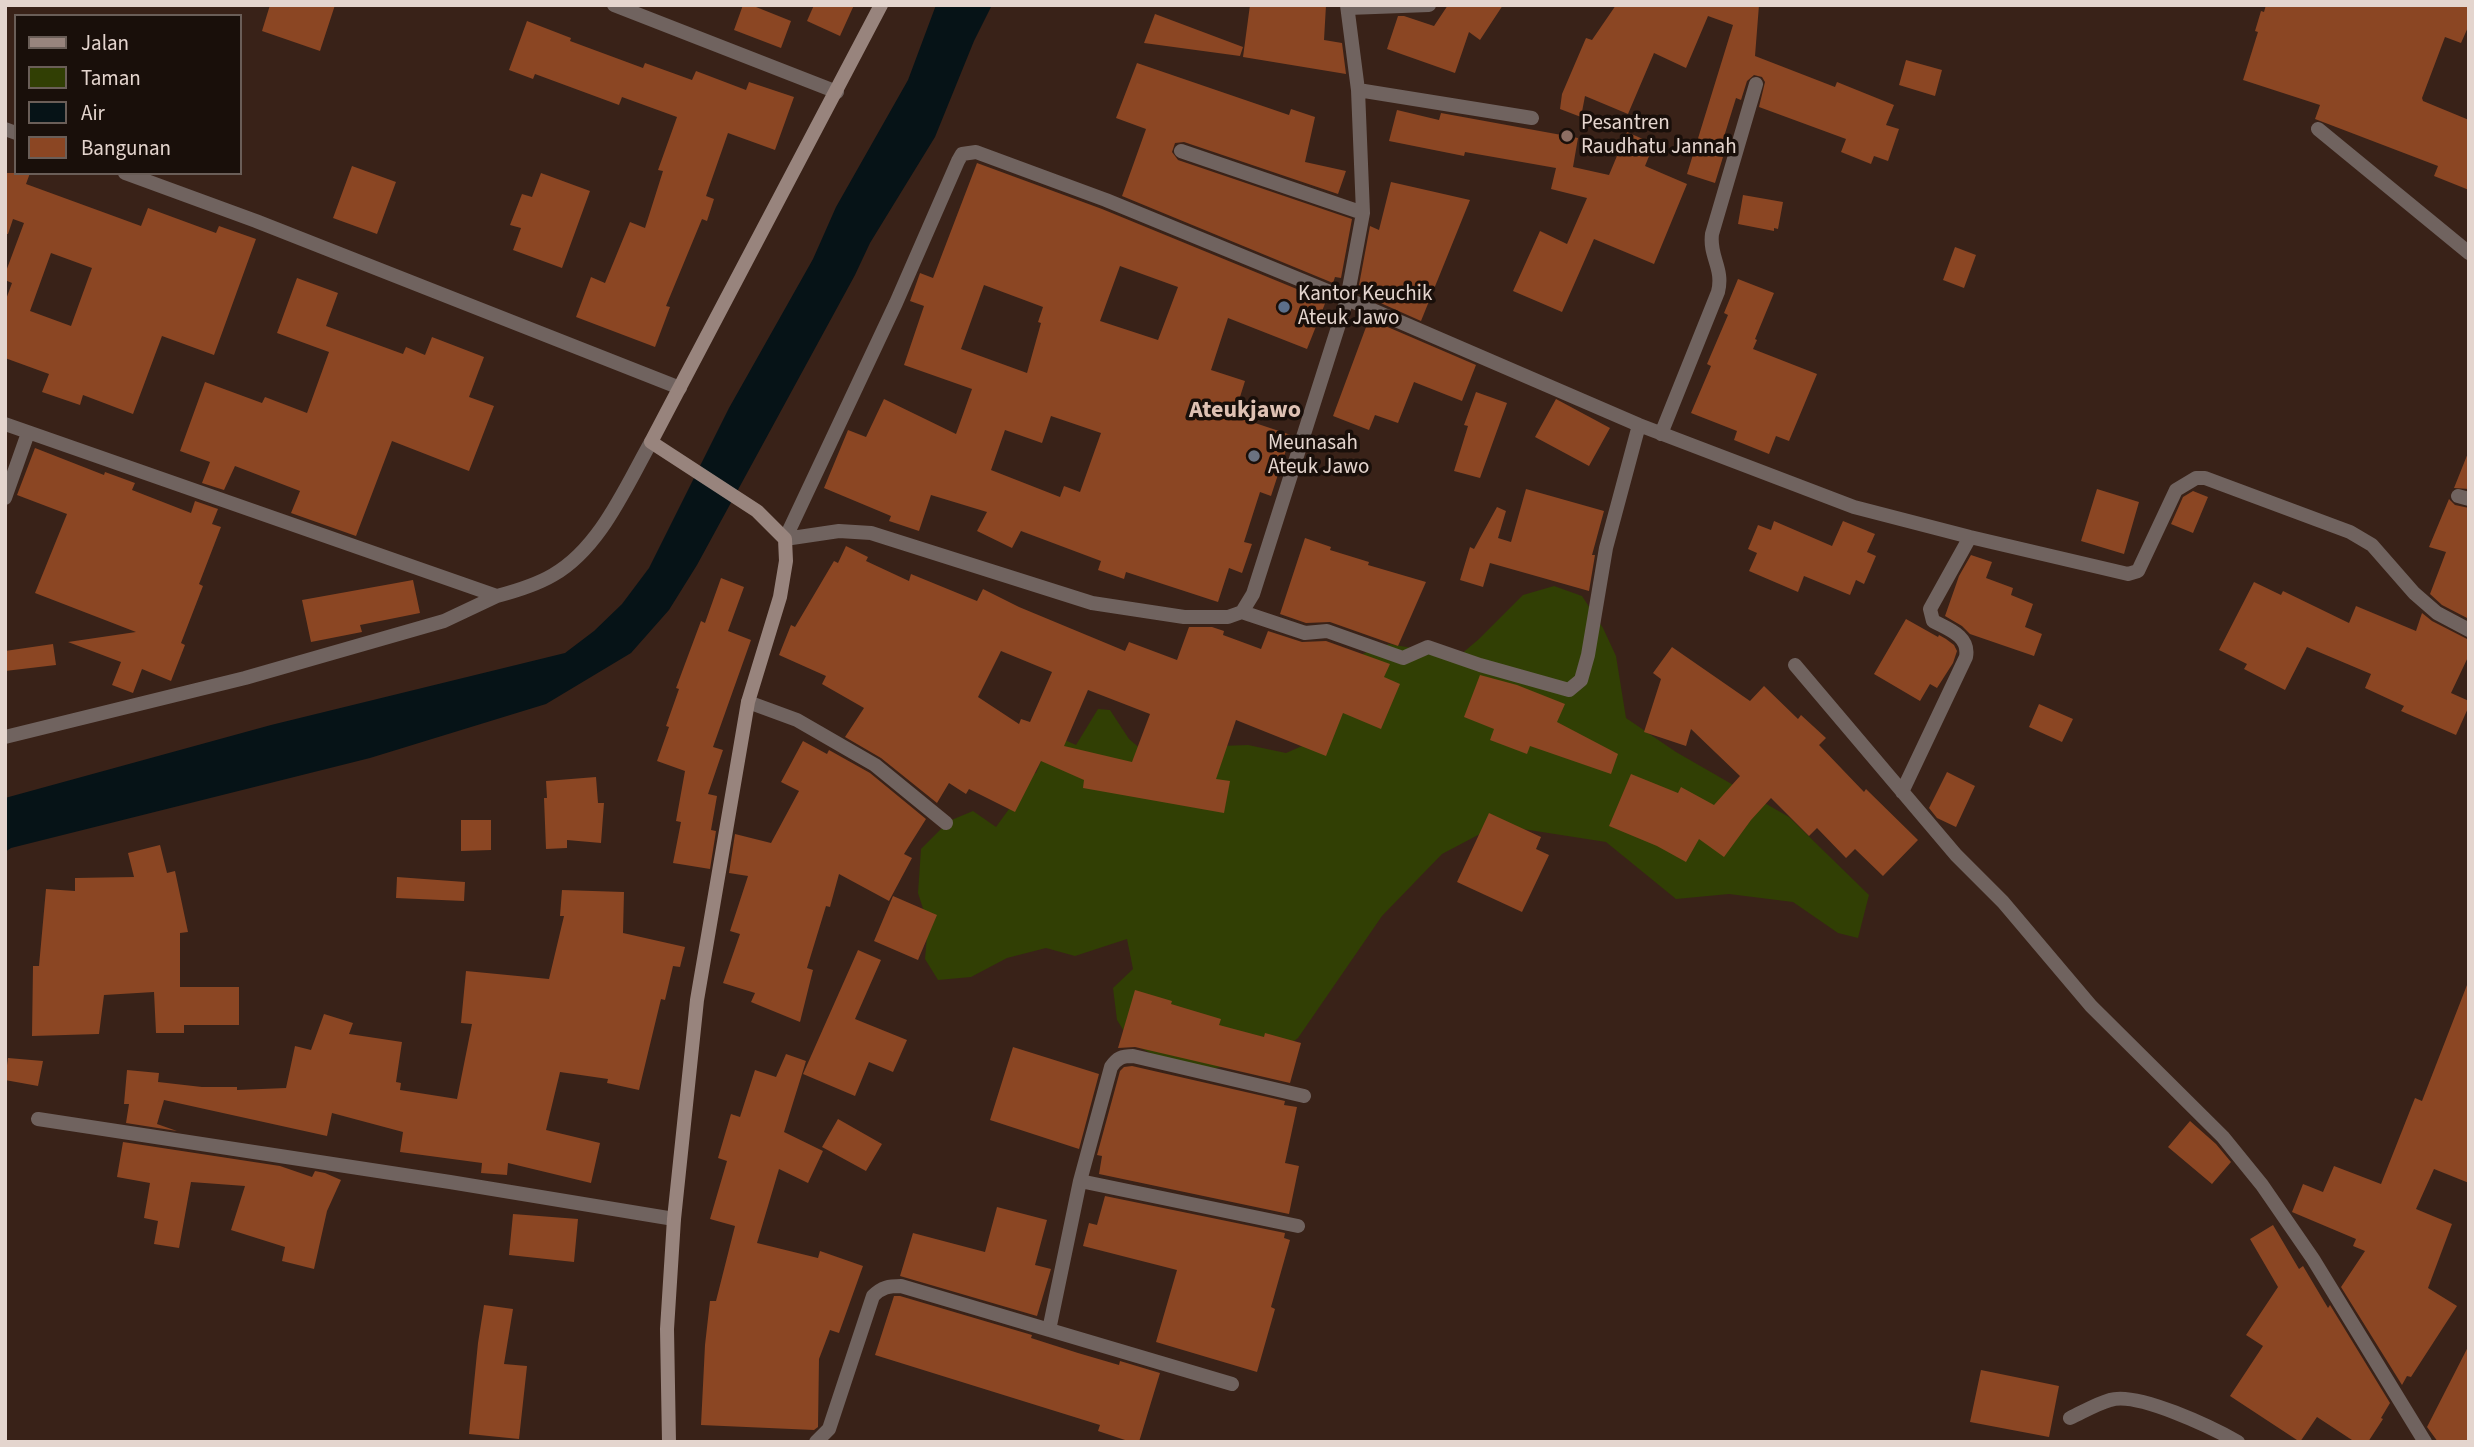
<!DOCTYPE html>
<html>
<head>
<meta charset="utf-8">
<style>
	body { margin:0 }
	#map { position:relative; width:2474px; height:1447px; overflow:hidden; background:#392218; font-family:"Source Sans 3",sans-serif }
	canvas { display:block }
	.frame { position:absolute; inset:0; border:7px solid #e4d5ce; pointer-events:none }
	.legend { position:absolute; left:14px; top:14px; width:228px; height:161px; box-sizing:border-box; background:#190f0a; border:2px solid #6a5e58; margin:0; padding:9px 12px; list-style:none; font-size:21px; color:#e4d5ce }
	.legend li { display:flex; align-items:center; gap:14px; height:35px }
	.legend b { width:35px; border:2px solid #6a5e58 }
</style>
</head>
<body>
<div id="map">
<canvas width="2474" height="1447"></canvas>
<div class="frame"></div>
<ul class="legend">
<li><b style="height:9px;background:#98847d"></b>Jalan</li>
<li><b style="height:19px;background:#313f04"></b>Taman</li>
<li><b style="height:19px;background:#061317"></b>Air</li>
<li><b style="height:19px;background:#8b4623"></b>Bangunan</li>
</ul>
</div>
<script>
const c = document.querySelector('canvas').getContext('2d');
c.lineJoin = 'round';
function fillPath(path, color) {
  c.fillStyle = color;
  c.fill(path, 'evenodd');
}
function strokePath(path, color, width, dash) {
  c.strokeStyle = color;
  c.lineWidth = width;
  c.lineCap = dash ? 'butt' : 'round';
  c.setLineDash(dash || []);
  c.stroke(path);
}
function write(font, color, halo, rows, align = 'center') {
  c.font = font + ' "Source Sans 3",sans-serif';
  c.lineWidth = 7;
  c.setLineDash([]);
  c.textBaseline = 'middle';
  c.strokeStyle = halo;
  c.fillStyle = color;
  for (const [text, x, y, turn = 0] of rows) {
    c.save();
    c.translate(x, y);
    c.rotate((+turn || 0) * Math.PI / 180);
    c.textAlign = isNaN(turn) ? turn : align;
    if (halo) c.strokeText(text, 0, 0);
    c.fillText(text, 0, 0);
    c.restore();
  }
}
const green = new Path2D(`
	M 1554,586 L 1582,596 L 1603,628 L 1616,656 L 1626,718 L 1676,752 L 1789,817 L 1869,895 L 1858,938 L 1838,933 L 1793,902 L 1729,894 L 1676,899 L 1606,842 L 1497,825 L 1442,854 L 1382,916 L 1298,1038 L 1269,1060 L 1215,1068 L 1171,1063 L 1132,1044 L 1117,1020 L 1113,988 L 1133,969 L 1127,939 L 1075,956 L 1046,948 L 1007,958 L 971,977 L 938,980 L 925,959 L 928,924 L 918,893 L 921,849 L 949,821 L 973,811 L 996,827 L 1009,809 L 1013,777 L 1036,773 L 1049,742 L 1058,737 L 1076,745 L 1098,709 L 1110,710 L 1129,739 L 1155,761 L 1221,746 L 1248,745 L 1286,753 L 1316,740 L 1344,663 L 1369,651 L 1389,644 L 1459,656 L 1479,639 L 1523,595 Z`);
const water = new Path2D(`
	M 936,5 L 992,5 L 974,41 L 935,137 L 870,243 L 855,275 L 697,565 L 669,610 L 631,653 L 546,704 L 370,758 L 11,848 L 5,852 L 5,798 L 271,725 L 565,653 L 594,631 L 622,604 L 649,568 L 729,408 L 813,259 L 836,207 L 908,80 Z`);
const building = new Path2D(`
	M 270,5 L 335,5 L 320,51 L 262,31 Z
	M 743,5 L 751,5 L 791,21 L 781,48 L 734,30 Z
	M 814,5 L 854,5 L 840,36 L 807,21 Z
	M 1250,5 L 1326,5 L 1324,40 L 1342,43 L 1346,74 L 1243,57 Z
	M 1448,5 L 1503,5 L 1480,40 L 1469,32 L 1455,73 L 1387,49 L 1398,16 L 1404,16 L 1434,26 Z
	M 1616,5 L 1759,5 L 1755,56 L 1835,87 L 1837,82 L 1894,105 L 1886,125 L 1899,129 L 1888,161 L 1874,156 L 1871,164 L 1841,152 L 1846,139 L 1759,107 L 1765,82 L 1762,77 L 1754,75 L 1747,81 L 1741,100 L 1736,98 L 1718,156 L 1723,157 L 1715,183 L 1687,174 L 1733,25 L 1708,16 L 1686,68 L 1654,53 L 1628,114 L 1585,96 L 1581,117 L 1560,109 L 1562,94 L 1586,38 L 1592,40 Z
	M 2266,5 L 2469,5 L 2469,25 L 2461,43 L 2445,37 L 2422,98 L 2423,101 L 2469,120 L 2469,190 L 2434,176 L 2438,166 L 2315,119 L 2320,105 L 2243,80 L 2258,32 L 2255,31 L 2261,11 L 2264,12 Z
	M 1155,14 L 1243,47 L 1240,56 L 1144,43 Z
	M 527,21 L 571,38 L 570,41 L 643,68 L 645,63 L 692,80 L 696,71 L 746,90 L 749,82 L 794,97 L 775,150 L 728,133 L 706,196 L 714,199 L 707,221 L 702,219 L 666,306 L 670,307 L 655,347 L 576,317 L 591,277 L 605,283 L 630,222 L 645,228 L 663,171 L 658,170 L 677,117 L 622,97 L 619,105 L 535,74 L 533,79 L 509,70 Z
	M 1906,60 L 1942,70 L 1935,96 L 1899,85 Z
	M 1137,63 L 1289,115 L 1291,109 L 1315,117 L 1305,162 L 1346,171 L 1338,194 L 1184,142 L 1175,143 L 1172,152 L 1178,160 L 1352,219 L 1341,278 L 1335,277 L 1333,283 L 1122,196 L 1146,129 L 1116,118 Z
	M 1397,110 L 1439,120 L 1441,113 L 1578,138 L 1573,167 L 1609,175 L 1627,132 L 1654,144 L 1645,166 L 1687,184 L 1654,264 L 1594,239 L 1562,312 L 1513,291 L 1540,231 L 1567,244 L 1587,198 L 1551,189 L 1556,168 L 1465,152 L 1464,156 L 1389,141 Z
	M 977,163 L 1102,209 L 1326,301 L 1307,349 L 1228,318 L 1211,370 L 1245,381 L 1234,416 L 1291,435 L 1271,496 L 1260,492 L 1244,542 L 1252,544 L 1242,573 L 1229,568 L 1218,602 L 1126,572 L 1124,579 L 1098,570 L 1101,561 L 1021,531 L 1012,548 L 977,531 L 987,512 L 931,495 L 919,531 L 889,521 L 891,516 L 824,488 L 848,430 L 866,437 L 884,399 L 956,434 L 972,389 L 904,365 L 924,306 L 910,301 L 920,273 L 933,278 ZM 1120,266 L 1178,287 L 1158,340 L 1100,321 ZM 984,285 L 1043,307 L 1038,322 L 1041,323 L 1027,373 L 961,349 ZM 1051,416 L 1101,433 L 1080,492 L 1064,486 L 1060,497 L 991,470 L 1005,430 L 1042,443 Z
	M 352,166 L 396,182 L 377,234 L 333,218 Z
	M 5,173 L 30,173 L 26,184 L 141,226 L 148,208 L 216,233 L 219,226 L 256,239 L 214,355 L 162,336 L 133,414 L 83,395 L 80,405 L 42,392 L 49,374 L 5,358 L 5,302 L 12,283 L 5,280 L 5,274 L 24,223 L 13,219 L 8,234 L 5,234 ZM 51,253 L 92,268 L 71,326 L 30,311 Z
	M 541,173 L 590,191 L 562,268 L 513,250 L 521,228 L 510,225 L 522,194 L 532,197 Z
	M 1391,182 L 1470,200 L 1421,321 L 1376,301 L 1379,293 L 1359,285 L 1370,226 L 1379,230 Z
	M 1743,195 L 1783,202 L 1778,229 L 1774,228 L 1774,231 L 1738,224 Z
	M 1955,247 L 1976,255 L 1964,288 L 1943,280 Z
	M 297,278 L 338,293 L 326,326 L 403,354 L 406,347 L 425,355 L 432,337 L 484,357 L 469,397 L 494,406 L 469,471 L 392,441 L 356,536 L 291,513 L 300,491 L 235,466 L 224,490 L 202,483 L 210,462 L 180,451 L 205,382 L 262,403 L 265,397 L 307,413 L 329,352 L 277,333 Z
	M 1738,279 L 1774,293 L 1755,339 L 1757,340 L 1753,349 L 1817,374 L 1789,441 L 1776,436 L 1769,454 L 1734,440 L 1737,431 L 1691,413 L 1711,366 L 1707,364 L 1728,315 L 1724,313 Z
	M 1369,319 L 1476,365 L 1462,401 L 1414,382 L 1398,423 L 1375,415 L 1369,430 L 1333,416 Z
	M 1476,392 L 1507,403 L 1480,478 L 1454,471 L 1468,426 L 1464,425 Z
	M 1556,399 L 1610,428 L 1589,466 L 1535,437 Z
	M 35,448 L 104,475 L 105,472 L 135,483 L 132,490 L 191,513 L 195,501 L 218,509 L 212,524 L 221,527 L 199,584 L 203,586 L 181,643 L 185,645 L 171,681 L 142,669 L 133,693 L 112,685 L 121,662 L 68,642 L 136,632 L 35,593 L 67,514 L 17,495 Z
	M 2468,453 L 2469,489 L 2454,488 Z
	M 1526,489 L 1604,511 L 1592,555 L 1595,555 L 1589,591 L 1490,563 L 1483,587 L 1460,580 L 1470,547 L 1474,549 L 1497,507 L 1506,511 L 1498,538 L 1511,542 Z
	M 2097,489 L 2139,502 L 2124,554 L 2081,541 Z
	M 2193,491 L 2208,497 L 2193,533 L 2171,524 L 2183,497 Z
	M 2449,499 L 2455,505 L 2469,508 L 2469,619 L 2442,605 L 2430,594 L 2446,552 L 2429,547 Z
	M 1774,521 L 1832,546 L 1843,521 L 1875,534 L 1867,552 L 1876,556 L 1864,584 L 1856,580 L 1850,595 L 1804,576 L 1798,592 L 1749,571 L 1757,553 L 1748,549 L 1758,525 L 1771,530 Z
	M 1305,538 L 1331,547 L 1330,550 L 1369,562 L 1368,565 L 1426,582 L 1398,646 L 1330,622 L 1306,623 L 1280,614 Z
	M 846,546 L 868,557 L 866,561 L 909,581 L 911,574 L 977,601 L 983,589 L 1019,607 L 1125,651 L 1129,642 L 1177,660 L 1189,627 L 1212,627 L 1224,631 L 1223,635 L 1261,649 L 1268,631 L 1302,642 L 1326,641 L 1390,664 L 1384,677 L 1400,684 L 1381,729 L 1343,713 L 1326,756 L 1236,720 L 1216,779 L 1230,781 L 1224,813 L 1083,788 L 1084,780 L 1041,761 L 1015,812 L 969,789 L 966,794 L 949,783 L 937,803 L 881,758 L 845,737 L 864,708 L 822,684 L 826,676 L 779,655 L 791,625 L 795,627 L 834,561 L 838,563 ZM 1001,651 L 1052,672 L 1030,722 L 1021,719 L 1019,724 L 978,697 ZM 1088,690 L 1150,714 L 1132,762 L 1064,746 Z
	M 1971,555 L 1992,562 L 1986,578 L 2013,588 L 2011,595 L 2033,604 L 2025,627 L 2042,634 L 2034,656 L 1970,634 L 1962,626 L 1945,616 L 1959,576 Z
	M 721,578 L 744,587 L 728,631 L 751,640 L 713,747 L 723,750 L 708,794 L 717,796 L 711,830 L 716,831 L 710,869 L 673,863 L 681,822 L 676,821 L 685,771 L 657,761 L 669,727 L 666,726 L 679,689 L 676,688 L 701,621 L 705,623 Z
	M 413,580 L 420,613 L 360,625 L 362,632 L 311,642 L 302,600 Z
	M 2254,582 L 2281,595 L 2283,591 L 2349,623 L 2356,606 L 2416,631 L 2422,613 L 2432,621 L 2469,640 L 2469,655 L 2451,693 L 2469,701 L 2469,706 L 2456,735 L 2401,711 L 2404,706 L 2365,688 L 2371,674 L 2307,647 L 2285,690 L 2244,669 L 2247,664 L 2219,650 Z
	M 1906,619 L 1938,637 L 1939,635 L 1946,639 L 1954,645 L 1957,651 L 1953,663 L 1937,688 L 1930,684 L 1920,701 L 1874,674 Z
	M 53,644 L 56,665 L 5,671 L 5,651 Z
	M 1672,647 L 1750,701 L 1764,686 L 1798,719 L 1801,715 L 1826,738 L 1819,745 L 1864,792 L 1866,789 L 1918,840 L 1883,876 L 1855,849 L 1846,858 L 1817,828 L 1809,836 L 1771,798 L 1751,820 L 1724,857 L 1699,839 L 1686,862 L 1657,846 L 1609,826 L 1631,774 L 1678,793 L 1681,787 L 1714,805 L 1740,776 L 1691,729 L 1686,746 L 1644,732 L 1661,679 L 1653,673 Z
	M 1480,675 L 1517,685 L 1565,704 L 1557,722 L 1618,754 L 1611,774 L 1530,746 L 1527,754 L 1490,740 L 1494,729 L 1464,717 Z
	M 2039,704 L 2073,719 L 2062,742 L 2029,727 Z
	M 803,741 L 827,754 L 829,750 L 870,773 L 926,819 L 904,854 L 912,858 L 889,901 L 839,874 L 830,907 L 826,906 L 807,968 L 813,970 L 800,1022 L 751,1002 L 755,993 L 723,983 L 740,934 L 730,931 L 748,876 L 729,873 L 735,834 L 771,843 L 799,791 L 781,782 Z
	M 1947,772 L 1975,786 L 1956,827 L 1937,818 L 1929,808 Z
	M 596,777 L 598,803 L 604,803 L 601,843 L 567,840 L 567,848 L 546,849 L 544,798 L 547,798 L 546,781 Z
	M 1489,813 L 1541,837 L 1536,849 L 1549,855 L 1522,912 L 1457,882 Z
	M 461,820 L 491,820 L 491,850 L 461,851 Z
	M 160,845 L 167,873 L 175,871 L 188,932 L 180,933 L 180,987 L 239,987 L 239,1025 L 184,1025 L 184,1033 L 156,1033 L 154,992 L 104,995 L 99,1034 L 32,1036 L 33,966 L 39,966 L 46,889 L 75,891 L 75,878 L 134,877 L 128,853 Z
	M 397,877 L 465,882 L 464,901 L 396,898 Z
	M 562,890 L 624,892 L 623,933 L 685,947 L 680,967 L 673,966 L 665,1000 L 661,999 L 639,1090 L 607,1083 L 608,1079 L 560,1072 L 546,1130 L 600,1143 L 591,1183 L 508,1163 L 507,1175 L 481,1173 L 482,1163 L 400,1152 L 403,1132 L 332,1113 L 327,1136 L 164,1100 L 157,1124 L 177,1131 L 126,1123 L 129,1104 L 124,1104 L 127,1070 L 159,1073 L 158,1082 L 202,1087 L 237,1087 L 237,1090 L 286,1088 L 295,1046 L 311,1050 L 324,1014 L 353,1023 L 349,1034 L 402,1042 L 396,1082 L 401,1083 L 400,1090 L 457,1099 L 472,1024 L 461,1023 L 466,971 L 549,979 L 564,916 L 560,916 Z
	M 893,896 L 937,915 L 918,960 L 874,941 Z
	M 858,950 L 881,960 L 855,1019 L 907,1040 L 893,1072 L 869,1062 L 855,1096 L 803,1074 Z
	M 2467,985 L 2469,1183 L 2434,1169 L 2416,1209 L 2452,1224 L 2428,1288 L 2457,1306 L 2411,1377 L 2407,1376 L 2402,1385 L 2341,1287 L 2365,1251 L 2353,1246 L 2356,1239 L 2292,1212 L 2303,1184 L 2323,1192 L 2334,1166 L 2381,1184 L 2415,1098 L 2422,1101 Z
	M 1135,990 L 1172,1001 L 1171,1004 L 1221,1019 L 1219,1025 L 1264,1037 L 1265,1033 L 1301,1043 L 1290,1083 L 1135,1047 L 1118,1048 Z
	M 1013,1047 L 1099,1074 L 1079,1149 L 990,1120 Z
	M 786,1054 L 806,1061 L 784,1132 L 823,1151 L 808,1183 L 779,1169 L 757,1243 L 818,1258 L 820,1251 L 863,1266 L 839,1333 L 830,1330 L 819,1359 L 818,1427 L 814,1430 L 701,1425 L 705,1345 L 710,1301 L 716,1301 L 735,1226 L 710,1219 L 727,1161 L 718,1158 L 731,1114 L 740,1117 L 755,1070 L 776,1077 Z
	M 8,1058 L 43,1061 L 38,1086 L 5,1080 Z
	M 1132,1066 L 1285,1101 L 1284,1105 L 1297,1107 L 1285,1163 L 1299,1166 L 1289,1214 L 1099,1174 L 1102,1156 L 1097,1155 L 1120,1071 L 1124,1067 Z
	M 838,1119 L 882,1144 L 866,1171 L 822,1147 Z
	M 2190,1121 L 2216,1144 L 2231,1162 L 2212,1184 L 2168,1147 Z
	M 123,1142 L 280,1166 L 312,1177 L 315,1171 L 325,1173 L 341,1180 L 327,1211 L 314,1269 L 282,1261 L 285,1247 L 231,1230 L 245,1186 L 191,1182 L 179,1248 L 154,1244 L 158,1221 L 144,1218 L 150,1183 L 117,1177 Z
	M 1105,1196 L 1285,1233 L 1284,1238 L 1290,1240 L 1271,1307 L 1275,1309 L 1257,1372 L 1156,1342 L 1177,1270 L 1083,1246 L 1089,1223 L 1097,1225 Z
	M 997,1207 L 1047,1220 L 1035,1265 L 1051,1269 L 1037,1316 L 900,1276 L 913,1233 L 985,1252 Z
	M 513,1214 L 578,1219 L 574,1262 L 509,1255 Z
	M 2273,1225 L 2299,1269 L 2303,1266 L 2328,1308 L 2330,1305 L 2390,1403 L 2381,1418 L 2383,1419 L 2368,1442 L 2355,1442 L 2317,1417 L 2300,1442 L 2230,1396 L 2263,1346 L 2246,1335 L 2278,1287 L 2250,1239 Z
	M 894,1296 L 900,1296 L 1032,1335 L 1031,1338 L 1078,1353 L 1119,1365 L 1120,1361 L 1160,1373 L 1139,1442 L 1131,1442 L 1098,1431 L 1100,1425 L 875,1355 Z
	M 484,1305 L 513,1309 L 504,1364 L 527,1366 L 519,1439 L 469,1434 L 478,1343 Z
	M 2469,1345 L 2469,1442 L 2438,1442 L 2427,1427 Z
	M 1981,1370 L 2059,1386 L 2049,1437 L 1970,1422 Z`);
const street = new Path2D(`
	M 614,5 L 837,92
	M 1348,8 L 1429,5
	M 1358,90 L 1532,118
	M 5,129 L 16,133
	M 2318,129 L 2469,253
	M 1181,151 L 1363,213
	M 125,173 L 256,221 L 680,388
	M 5,424 L 497,596 C 516,591 536,585 553,575 C 600,548 625,488 651,442
	M 1661,434 L 1718,292 C 1724,268 1709,257 1712,234 L 1756,84
	M 2458,496 L 2469,499
	M 5,498 L 28,433
	M 785,539 L 896,303 L 958,161 L 962,154 L 976,152 L 1106,200 L 1347,299 L 1639,425 L 1854,507 L 1970,537 L 2128,574 L 2138,571 L 2176,490 L 2196,478 L 2205,478 L 2350,532 L 2372,545 L 2414,593 L 2437,613 L 2469,630
	M 785,539 L 839,531 L 871,533 L 1092,603 L 1184,617 L 1228,617 L 1242,612 L 1253,594 L 1347,299 L 1363,213 L 1358,90 L 1347,5
	M 1242,612 L 1305,633 L 1327,631 L 1403,658 L 1428,647 L 1480,665 L 1569,690 L 1581,680 L 1588,655 L 1606,548 L 1639,425
	M 1795,665 L 1956,855 L 2003,902 L 2091,1006 L 2223,1137 L 2262,1185 L 2313,1259 L 2425,1442
	M 748,702 L 797,720 L 875,765 L 946,823
	M 5,737 L 245,678 L 444,621 L 497,596
	M 1902,792 L 1966,657 C 1970,636 1948,629 1933,621 L 1930,609 L 1970,537
	M 38,1119 L 450,1182 L 674,1219
	M 1080,1181 L 1298,1226
	M 1049,1330 L 1080,1181 L 1111,1067 C 1117,1058 1122,1056 1133,1056 L 1304,1096
	M 2070,1418 C 2083,1412 2096,1404 2110,1400 C 2137,1391 2213,1428 2238,1442
	M 816,1442 L 829,1429 L 873,1296 C 882,1287 889,1286 901,1286 L 1232,1384`);
const secondary = new Path2D(`
	M 669,1442 L 667,1329 L 674,1219 L 697,1000 L 748,702 L 780,597 L 786,561 L 785,539 L 757,511 L 651,442 L 881,5`);
const markers = [
	[1567,136,7,"#8d6e63"],
	[1284,307,7,"#5c6f8a"],
	[1254,456,7,"#6b7280"]
];
const poiNames = [
	["Pesantren",1581,124],
	["Raudhatu Jannah",1581,148],
	["Kantor Keuchik",1298,295],
	["Ateuk Jawo",1298,319],
	["Meunasah",1268,444],
	["Ateuk Jawo",1268,468]
];
const quarterNames = [
	["Ateukjawo",1245,412]
];
fillPath(green, '#313f04');
fillPath(water, '#061317');
fillPath(building, '#8b4623');
strokePath(street, '#70635f', 14);
strokePath(secondary, '#98847d', 14);
for (const [x, y, r, color] of markers) {
  const dot = new Path2D();
  dot.arc(x, y, r, 0, 2 * Math.PI);
  c.fillStyle = color;
  c.fill(dot);
  strokePath(dot, '#190f0a', 2.5);
}
write('21px', '#e4d5ce', '#190f0a', poiNames, 'left');
write('bold 24px', '#dec1b3', '#190f0a', quarterNames);
</script>
</body>
</html>
